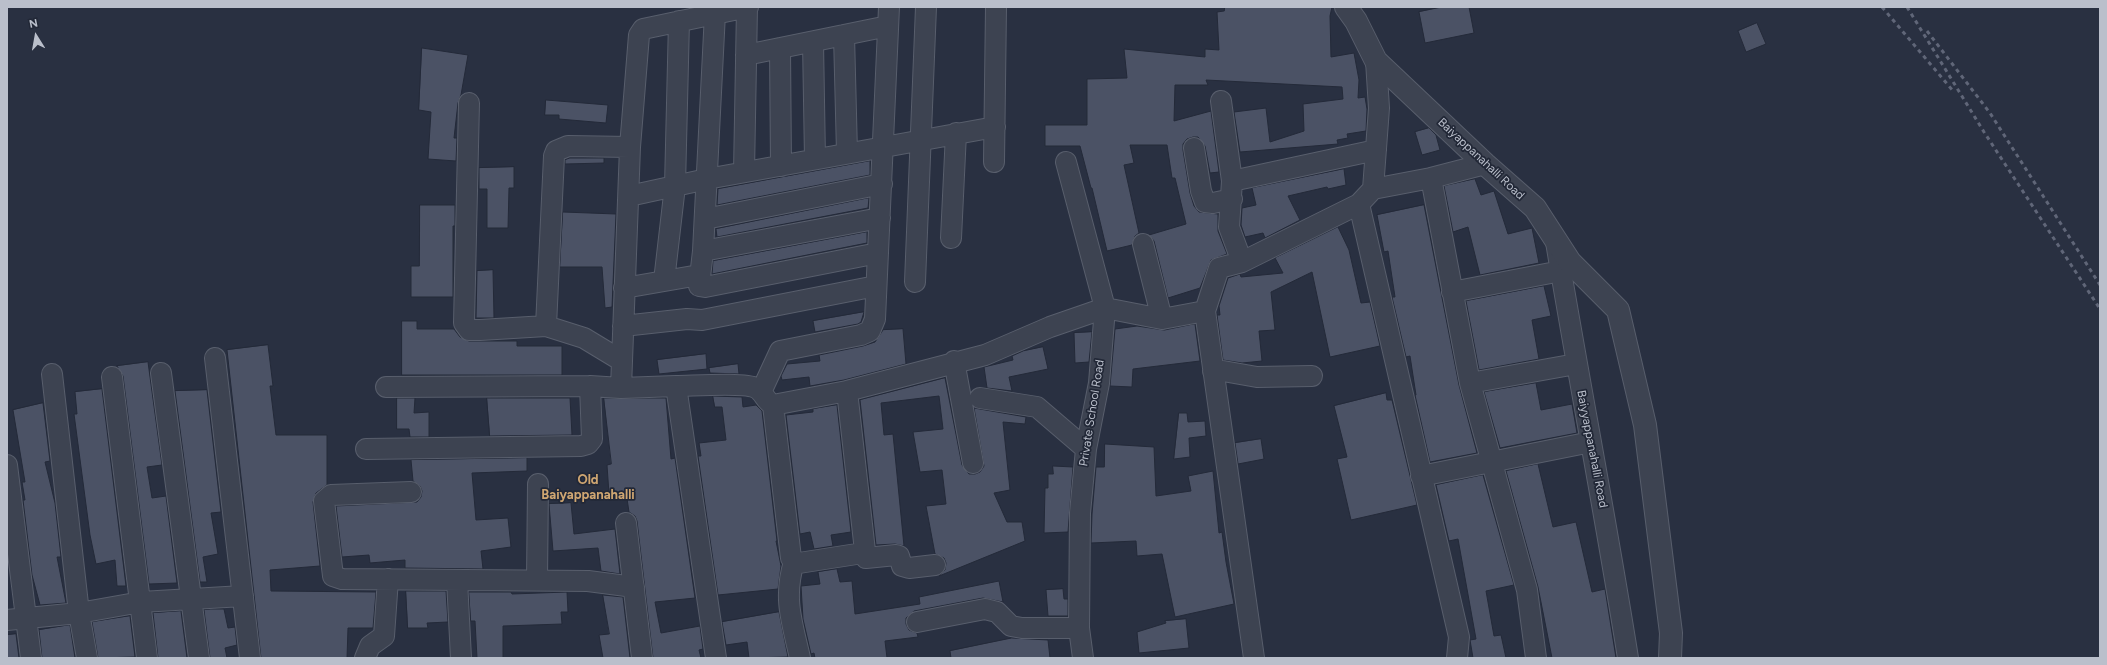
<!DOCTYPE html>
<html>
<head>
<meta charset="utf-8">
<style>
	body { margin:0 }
	#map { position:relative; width:2107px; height:665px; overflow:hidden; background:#293041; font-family:Figtree,sans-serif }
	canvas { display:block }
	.frame { position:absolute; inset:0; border:8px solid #babfcb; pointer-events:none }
	.north { position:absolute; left:16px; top:16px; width:40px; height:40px; -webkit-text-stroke:3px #222837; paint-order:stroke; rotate:349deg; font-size:11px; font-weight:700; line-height:16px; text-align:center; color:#babfcb }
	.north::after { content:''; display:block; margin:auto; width:14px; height:18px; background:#babfcb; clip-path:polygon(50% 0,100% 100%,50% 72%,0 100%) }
</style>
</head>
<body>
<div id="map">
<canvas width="2107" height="665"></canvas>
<div class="frame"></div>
<div class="north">N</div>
</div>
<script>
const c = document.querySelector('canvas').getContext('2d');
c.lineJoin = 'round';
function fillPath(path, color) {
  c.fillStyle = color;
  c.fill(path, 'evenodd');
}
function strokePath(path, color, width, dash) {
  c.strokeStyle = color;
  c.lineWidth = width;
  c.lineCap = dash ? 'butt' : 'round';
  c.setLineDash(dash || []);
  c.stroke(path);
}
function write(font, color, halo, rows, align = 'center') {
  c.font = font + ' Figtree,sans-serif';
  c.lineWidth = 3.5;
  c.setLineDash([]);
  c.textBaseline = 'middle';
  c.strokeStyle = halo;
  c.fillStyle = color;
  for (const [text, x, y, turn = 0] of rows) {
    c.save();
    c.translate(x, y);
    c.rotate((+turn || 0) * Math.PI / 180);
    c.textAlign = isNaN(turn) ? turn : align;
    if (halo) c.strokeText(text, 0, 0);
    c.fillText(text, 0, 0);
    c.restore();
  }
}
const building = new Path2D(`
	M 1225,7 L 1332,7 L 1330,16 L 1331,57 L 1354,53 L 1359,80 L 1358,98 L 1365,97 L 1367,109 L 1366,131 L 1347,134 L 1348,138 L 1337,140 L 1338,144 L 1240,152 L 1234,112 L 1266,108 L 1270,142 L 1304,131 L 1303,104 L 1343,99 L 1342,87 L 1206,80 L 1208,85 L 1175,85 L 1174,121 L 1211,111 L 1219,172 L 1210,173 L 1205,146 L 1198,137 L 1193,137 L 1187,139 L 1183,144 L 1183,150 L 1190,193 L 1194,206 L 1199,212 L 1218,214 L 1218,231 L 1227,254 L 1211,260 L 1200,288 L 1168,298 L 1154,241 L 1149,235 L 1186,224 L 1175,178 L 1172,178 L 1167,145 L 1130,145 L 1134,163 L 1124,165 L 1139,233 L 1135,236 L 1132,245 L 1107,251 L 1092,188 L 1091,188 L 1080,146 L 1045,146 L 1045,125 L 1087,125 L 1087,79 L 1127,78 L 1124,49 L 1205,57 L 1205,49 L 1219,50 L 1217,12 L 1224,11 Z
	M 1442,7 L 1469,7 L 1474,33 L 1425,43 L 1419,12 Z
	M 1757,23 L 1766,44 L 1746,52 L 1738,31 Z
	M 422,48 L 468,55 L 461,95 L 458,103 L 454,138 L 457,138 L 456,161 L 428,159 L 431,112 L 419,110 Z
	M 546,100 L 608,105 L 606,123 L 559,119 L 559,115 L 545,115 Z
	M 1429,128 L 1436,135 L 1440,150 L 1422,155 L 1415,132 Z
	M 570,158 L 604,158 L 604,163 L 565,164 L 565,160 Z
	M 870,161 L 870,175 L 717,205 L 718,189 Z
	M 514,167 L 514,188 L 509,188 L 508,228 L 487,228 L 487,189 L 479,189 L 479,168 Z
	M 1344,169 L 1346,185 L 1328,189 L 1327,187 L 1288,196 L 1300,220 L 1265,238 L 1263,233 L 1245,237 L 1241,225 L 1242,208 L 1256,205 L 1252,188 Z
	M 1475,179 L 1481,195 L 1494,191 L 1508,234 L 1532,228 L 1539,263 L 1480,275 L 1468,227 L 1453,232 L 1444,186 Z
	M 869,198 L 868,208 L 717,237 L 716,229 Z
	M 420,205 L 455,205 L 455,226 L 453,226 L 453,297 L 411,297 L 411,266 L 419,266 Z
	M 1424,205 L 1459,385 L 1477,453 L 1430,462 L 1415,395 L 1416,395 L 1410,356 L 1406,357 L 1392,297 L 1395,297 L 1388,251 L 1384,252 L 1377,215 Z
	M 563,212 L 616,214 L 612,307 L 605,308 L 602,267 L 560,267 Z
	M 1338,227 L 1349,250 L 1361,303 L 1370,302 L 1380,346 L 1330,357 L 1312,272 L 1271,292 L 1275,330 L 1259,331 L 1262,361 L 1242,363 L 1223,360 L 1217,315 L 1220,315 L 1219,306 L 1228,278 L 1240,274 L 1241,277 L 1283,273 L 1275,258 Z
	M 867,232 L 867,243 L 712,274 L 713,261 Z
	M 493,270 L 494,318 L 476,318 L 477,271 Z
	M 1544,286 L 1551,316 L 1532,320 L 1539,359 L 1479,370 L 1466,301 Z
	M 864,312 L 861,322 L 858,324 L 815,332 L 813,321 Z
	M 402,321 L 417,321 L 417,329 L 454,329 L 460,337 L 469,341 L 517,341 L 517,346 L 562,346 L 562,375 L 402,375 Z
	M 1195,324 L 1200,361 L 1133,369 L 1132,387 L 1110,386 L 1115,329 L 1137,326 L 1164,330 Z
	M 903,329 L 906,364 L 844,380 L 810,386 L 809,377 L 782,380 L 781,376 L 787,364 L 820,361 L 819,355 L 863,346 L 875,342 L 883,330 Z
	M 1092,332 L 1089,362 L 1075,363 L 1074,333 Z
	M 268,345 L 273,386 L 270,386 L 276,435 L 327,435 L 327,485 L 316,493 L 313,502 L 320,566 L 270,570 L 271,591 L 376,592 L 373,628 L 348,628 L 347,658 L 261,658 L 227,350 Z
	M 1043,347 L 1048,369 L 1009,377 L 1012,391 L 987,388 L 984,367 L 1013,360 L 1012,356 L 1023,351 Z
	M 706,354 L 707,369 L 659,374 L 657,360 Z
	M 148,362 L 162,465 L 147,467 L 152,498 L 166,496 L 177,583 L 149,584 L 123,376 L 117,366 Z
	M 738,364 L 739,374 L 710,373 L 709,368 Z
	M 945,378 L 962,465 L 969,474 L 975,474 L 980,472 L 984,466 L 974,408 L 1026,417 L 1025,424 L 1003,422 L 1010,490 L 994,493 L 1007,522 L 1022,522 L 1025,541 L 939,576 L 945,570 L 946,563 L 944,558 L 935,554 L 926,506 L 946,504 L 942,470 L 920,472 L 913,432 L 943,429 L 939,396 L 881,403 L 884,435 L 893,434 L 904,546 L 895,544 L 876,545 L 860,400 Z
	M 1536,383 L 1541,410 L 1572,404 L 1577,433 L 1500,448 L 1484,392 Z
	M 102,389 L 126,586 L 117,586 L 115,560 L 96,564 L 90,535 L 74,414 L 77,414 L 75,392 Z
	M 207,390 L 221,512 L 211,513 L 218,554 L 203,557 L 207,582 L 200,582 L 175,391 Z
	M 1386,393 L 1387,400 L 1392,400 L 1417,505 L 1351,520 L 1337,459 L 1347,457 L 1334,406 Z
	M 713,396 L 742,397 L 743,407 L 756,405 L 762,411 L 777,541 L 776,541 L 781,566 L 778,589 L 718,595 L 698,456 L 701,456 L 699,443 L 726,440 L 722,407 L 715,407 Z
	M 397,398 L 415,398 L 414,413 L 429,412 L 429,437 L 410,437 L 409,429 L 397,429 Z
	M 487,398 L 570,398 L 572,435 L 490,436 Z
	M 604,398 L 666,398 L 671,459 L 675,458 L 695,598 L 655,602 L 661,633 L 700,626 L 703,649 L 699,650 L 701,658 L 653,658 L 637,521 L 635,516 L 629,512 L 626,492 L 609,494 L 607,465 L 611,464 Z
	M 43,403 L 50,461 L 45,462 L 55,503 L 61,557 L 57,557 L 66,603 L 40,605 L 32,575 L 23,500 L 25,500 L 22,482 L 25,482 L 13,410 Z
	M 837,405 L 851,532 L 831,535 L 833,546 L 814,549 L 810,532 L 800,534 L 786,415 L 813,412 L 813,409 Z
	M 1179,413 L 1187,413 L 1188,422 L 1205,421 L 1206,436 L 1189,438 L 1190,457 L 1174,459 Z
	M 1261,439 L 1264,459 L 1238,464 L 1235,443 Z
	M 1105,444 L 1154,447 L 1156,496 L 1191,491 L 1188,476 L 1213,471 L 1219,533 L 1222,532 L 1226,562 L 1234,604 L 1175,617 L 1162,554 L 1137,556 L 1136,541 L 1091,543 L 1092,514 L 1096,467 L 1104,467 Z
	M 527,458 L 527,471 L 472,473 L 476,520 L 508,518 L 511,547 L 481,551 L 483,569 L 405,568 L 405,560 L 370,563 L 369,555 L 342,557 L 336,506 L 417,502 L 421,497 L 422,491 L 420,486 L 413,481 L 411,460 Z
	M 1538,464 L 1553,527 L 1576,522 L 1592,592 L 1605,589 L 1616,658 L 1552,658 L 1538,587 L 1506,471 Z
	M 1053,466 L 1073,467 L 1068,532 L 1044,533 L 1045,488 L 1048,488 L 1048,474 L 1053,474 Z
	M 1483,475 L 1514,585 L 1486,591 L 1494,636 L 1501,635 L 1506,658 L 1473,658 L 1470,640 L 1476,639 L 1458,539 L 1449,541 L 1436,485 Z
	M 571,503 L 574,534 L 615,529 L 620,574 L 601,571 L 598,548 L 553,551 L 549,504 Z
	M 837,569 L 840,582 L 852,581 L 855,614 L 920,604 L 919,597 L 999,581 L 1003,602 L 983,598 L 914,611 L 906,618 L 906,624 L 909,630 L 917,633 L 918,637 L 885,641 L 887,658 L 815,658 L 814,653 L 811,654 L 803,619 L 801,586 L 820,584 L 818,572 Z
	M 1063,589 L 1064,599 L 1068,599 L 1068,616 L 1048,616 L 1046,590 Z
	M 406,591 L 446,591 L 448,622 L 427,623 L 428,628 L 408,628 Z
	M 469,592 L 511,592 L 512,594 L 567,592 L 568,612 L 561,612 L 562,624 L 503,626 L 503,658 L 477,658 L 475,621 L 471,621 Z
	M 603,595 L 623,597 L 630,658 L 603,658 L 599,635 L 609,634 Z
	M 211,609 L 224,609 L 228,628 L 235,627 L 237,645 L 225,648 L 227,658 L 210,658 L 204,610 Z
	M 181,611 L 187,658 L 158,658 L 153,613 Z
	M 779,612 L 788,657 L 749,658 L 747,642 L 726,645 L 722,622 Z
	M 130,616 L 135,657 L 98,658 L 92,622 Z
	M 1186,619 L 1189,648 L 1139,653 L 1137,632 L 1166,623 L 1165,621 Z
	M 70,625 L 75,658 L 42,658 L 39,630 Z
	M 16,634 L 19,658 L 7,658 L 7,635 Z
	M 1012,638 L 1048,640 L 1050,658 L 951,658 L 950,651 Z`);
const minor = new Path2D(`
	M 715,13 L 703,251 L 699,286 L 705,287 L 878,253
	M 844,35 L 847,153
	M 813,42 L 815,159
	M 780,48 L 781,166
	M 746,55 L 888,26
	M 1221,101 L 1232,181 L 1229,227 L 1242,262
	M 469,103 L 464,323 L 469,330 L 480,330 L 546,326 L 584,338 L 622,361
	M 1194,148 L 1201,191 L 1205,202 L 1213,203 L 1232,199
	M 994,162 L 996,7
	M 744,172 L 747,7
	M 1431,178 L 1485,164
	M 1232,181 L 1376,150
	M 1373,189 L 1431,178 L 1470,383
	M 629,196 L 707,179 L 995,127
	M 1359,204 L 1459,637 L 1457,658
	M 705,219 L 882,184
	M 951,238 L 956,133
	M 1556,242 C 1579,381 1606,519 1628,658
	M 1143,244 L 1162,319
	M 703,251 L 880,218
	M 664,281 L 675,186 L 679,21
	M 915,282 L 926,7
	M 624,288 L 699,275
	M 1452,292 L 1561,271
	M 1205,311 L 1254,658
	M 546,326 L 554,156 L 556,151 L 568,146 L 630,147
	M 623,326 L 687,319 L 702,320 L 876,286
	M 215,358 L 250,658
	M 954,361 L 973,463
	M 1213,371 L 1223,371 L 1257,377 L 1312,376
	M 161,373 L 199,658
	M 52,374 L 79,613 L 87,658
	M 112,377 L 147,658
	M 676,386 C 692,386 744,382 756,388 C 764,392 765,401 773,405 L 791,558 L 794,562 L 799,563 L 863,553 L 865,551 L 847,391 L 773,405
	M 386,387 L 590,386 L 621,388 L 676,386 L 716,658
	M 621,388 L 630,147 L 639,35 L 643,29 L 748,7
	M 847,391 L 985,355 L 1050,327 L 1105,308 L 1066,162
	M 761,392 L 780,351 L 861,335 L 870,331 L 875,319 L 889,7
	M 980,398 L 1037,407 L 1086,449
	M 366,449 L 581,446 L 588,444 L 592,439 L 590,386
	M 7,465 L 31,658
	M 1421,476 L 1591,442
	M 411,492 L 331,495 L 324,501 L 333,576 L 342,579 L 588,581 L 634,587
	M 626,523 L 642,658
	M 863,553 L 866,558 L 896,555 L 899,556 L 902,566 L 909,568 L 935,565
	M 794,562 C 783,598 792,622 800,658
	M 457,580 L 461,658
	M 537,580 L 538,484
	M 7,620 L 79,613 L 141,602 L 243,596
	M 917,622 L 985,609 L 997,612 L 1011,626 L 1022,628 L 1079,628
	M 365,658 L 370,646 L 384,636 L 388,579
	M 1083,658 L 1079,628 L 1080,513 L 1086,449 L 1099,383 L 1105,308 L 1162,319 L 1205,311 L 1219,268 L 1242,262 L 1359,204 L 1373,189 L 1379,108 L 1376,61
	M 1536,658 L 1527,590 L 1470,383 L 1576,364`);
const tertiary = new Path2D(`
	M 1346,7 L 1356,21 L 1376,61 L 1485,164 L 1535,208 L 1570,262 L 1618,310 L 1645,425 L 1671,633 L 1670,658`);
const rail = new Path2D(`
	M 1882,7 L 1954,92
	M 1907,7 L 1984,132 L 2100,309
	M 1927,31 L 1990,113 L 2100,285`);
const streetNames = [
	["Baiyappanahalli Road",1481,159,43],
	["Private School Road",1092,413,-81],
	["Baiyyappanahalli Road",1592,449,79]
];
const neighbourhoodNames = [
	["Old",588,480],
	["Baiyappanahalli",588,495]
];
fillPath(building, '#4b5265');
strokePath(building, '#242a39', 1);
strokePath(minor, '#585e6c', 22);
strokePath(tertiary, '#585e6c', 24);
strokePath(minor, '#3d4351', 20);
strokePath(tertiary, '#3d4351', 22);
strokePath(rail, '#606678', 3, [4, 4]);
write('12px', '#babfcb', '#222837', streetNames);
write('bold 13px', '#cfa672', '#222837', neighbourhoodNames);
</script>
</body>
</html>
